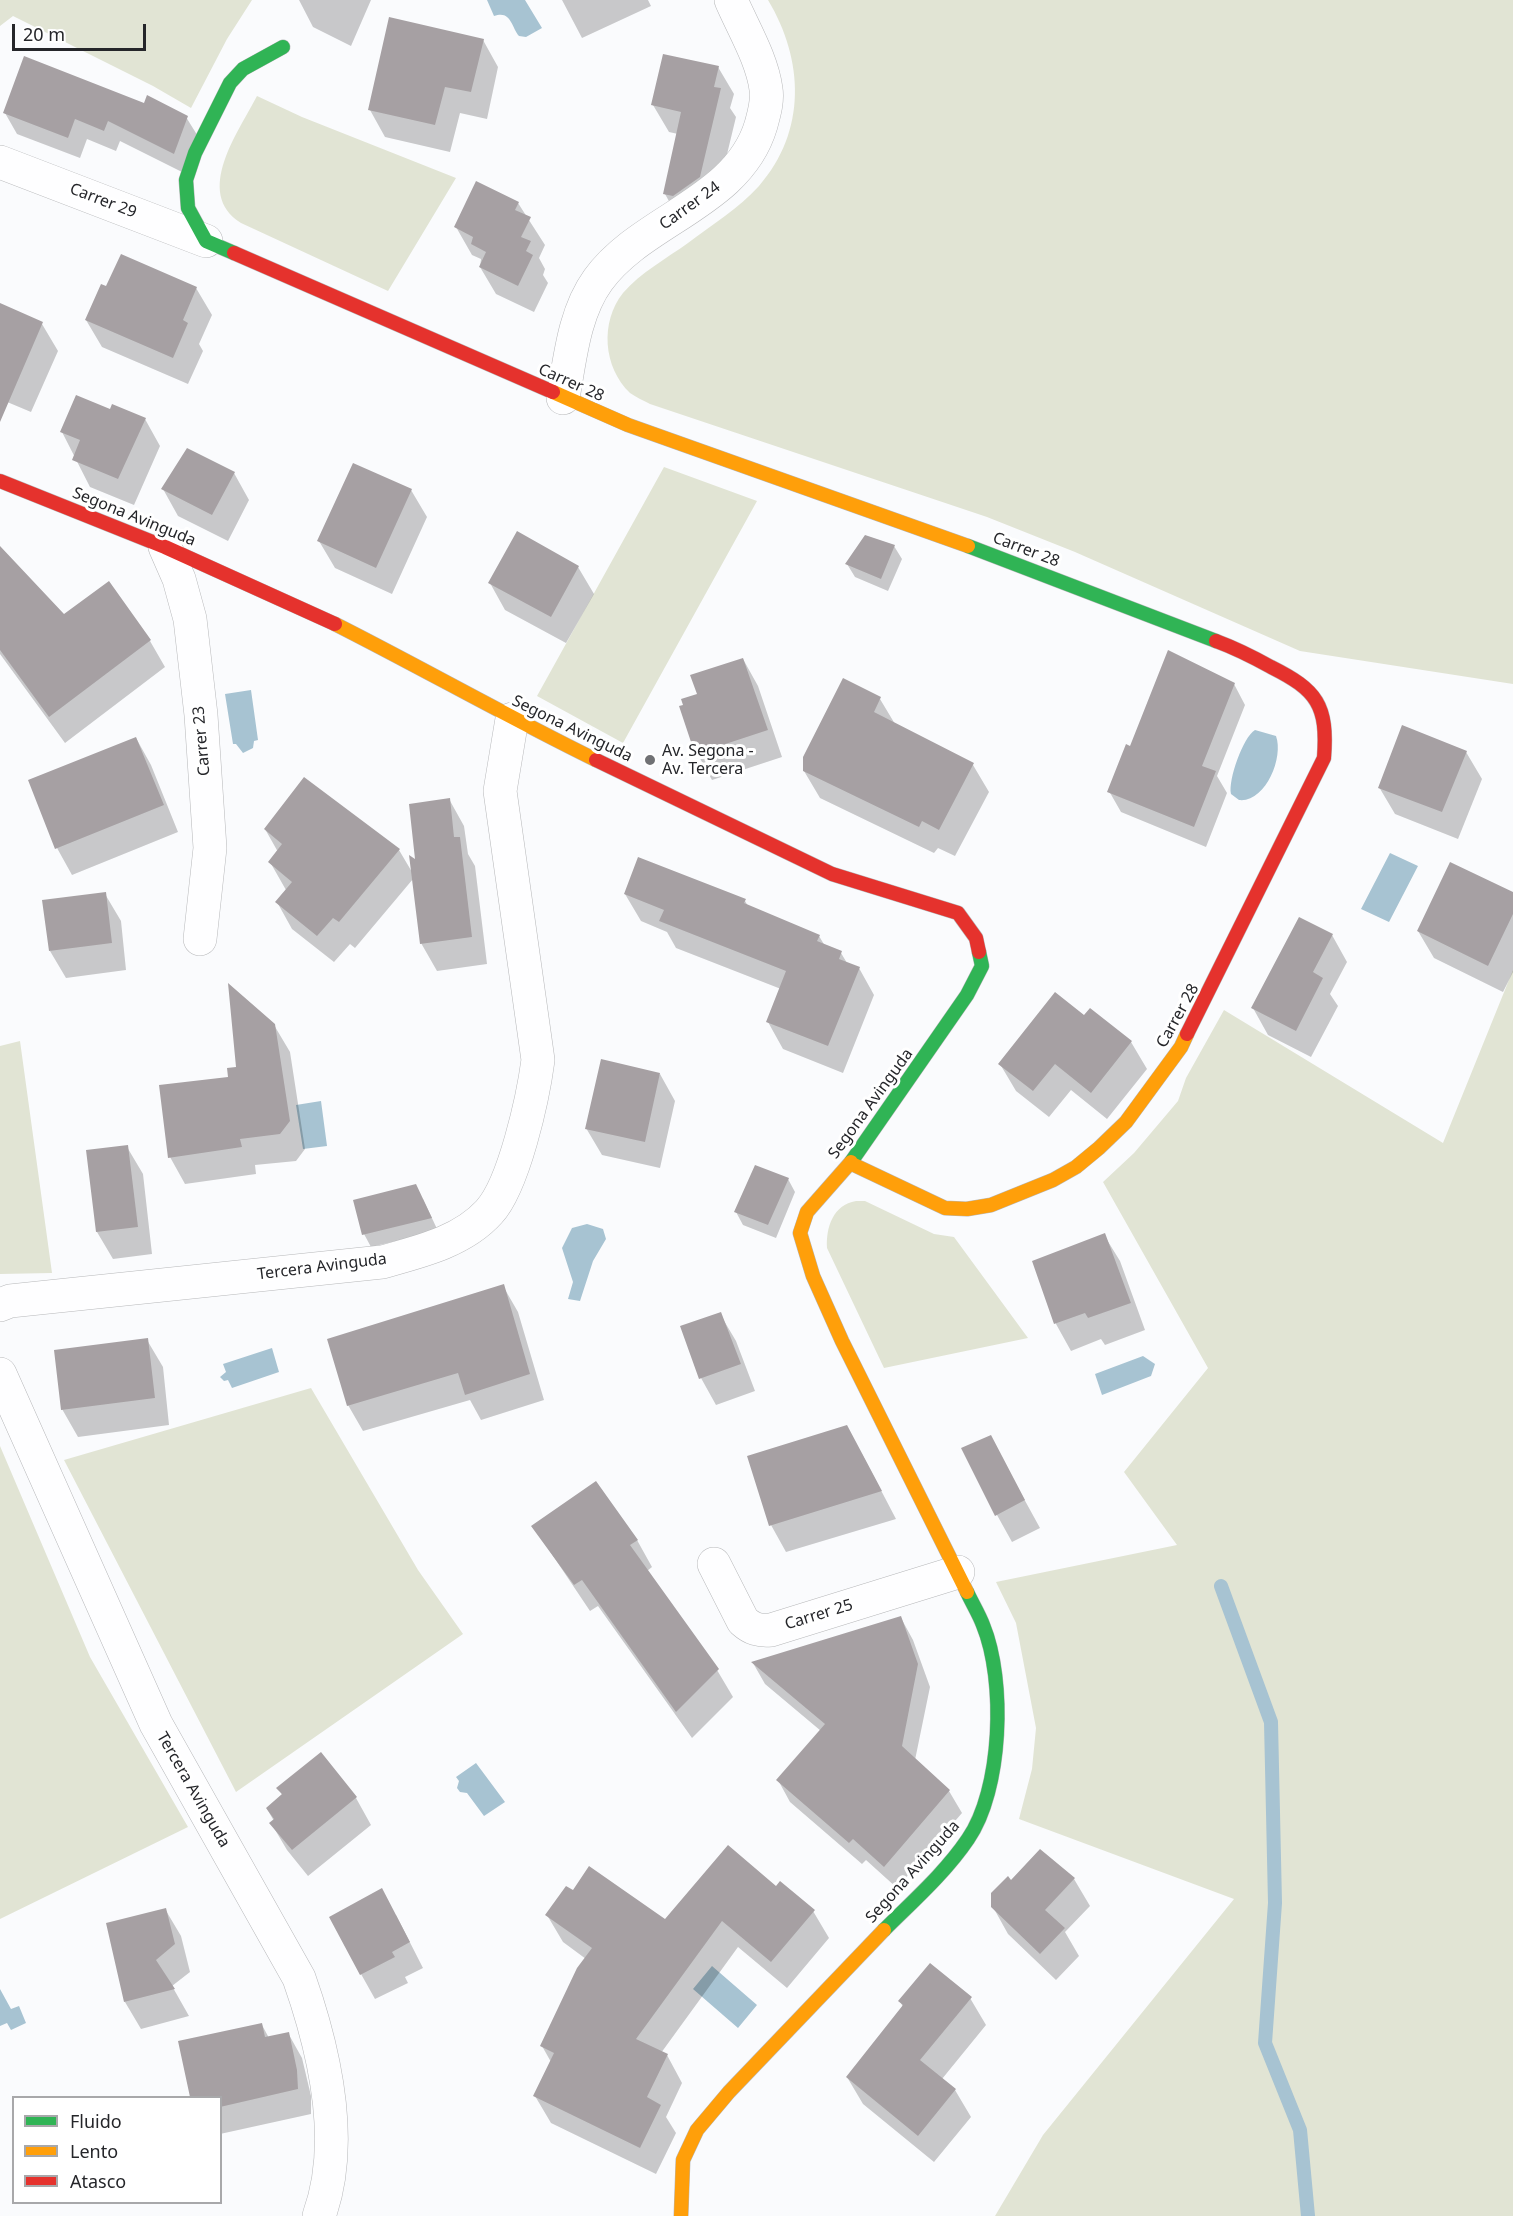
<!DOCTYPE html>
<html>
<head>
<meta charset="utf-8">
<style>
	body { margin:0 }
	#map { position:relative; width:1513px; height:2216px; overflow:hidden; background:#fafbfd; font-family:"Noto Sans",sans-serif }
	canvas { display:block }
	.legend { position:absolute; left:12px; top:2096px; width:210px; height:108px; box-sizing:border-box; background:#fff; border:2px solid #a8a8aa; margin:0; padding:8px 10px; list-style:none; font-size:18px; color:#25262a }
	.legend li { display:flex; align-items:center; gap:12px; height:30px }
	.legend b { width:30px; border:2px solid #a8a8aa }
	.scale { position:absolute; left:12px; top:24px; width:134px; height:27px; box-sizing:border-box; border:3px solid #25262a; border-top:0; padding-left:8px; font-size:18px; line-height:21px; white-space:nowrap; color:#25262a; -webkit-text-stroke:4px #fff; paint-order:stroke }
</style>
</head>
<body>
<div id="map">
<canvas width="1513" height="2216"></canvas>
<ul class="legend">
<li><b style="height:8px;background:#30b455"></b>Fluido</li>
<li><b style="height:8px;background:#ff9f0a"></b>Lento</li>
<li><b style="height:8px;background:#e5322d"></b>Atasco</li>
</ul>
<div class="scale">20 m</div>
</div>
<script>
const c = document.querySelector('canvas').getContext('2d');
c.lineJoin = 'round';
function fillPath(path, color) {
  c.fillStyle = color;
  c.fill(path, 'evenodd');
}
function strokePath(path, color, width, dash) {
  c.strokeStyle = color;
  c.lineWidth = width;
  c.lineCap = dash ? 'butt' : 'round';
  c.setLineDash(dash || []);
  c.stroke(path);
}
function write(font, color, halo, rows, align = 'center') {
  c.font = font + ' "Noto Sans",sans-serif';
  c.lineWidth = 6;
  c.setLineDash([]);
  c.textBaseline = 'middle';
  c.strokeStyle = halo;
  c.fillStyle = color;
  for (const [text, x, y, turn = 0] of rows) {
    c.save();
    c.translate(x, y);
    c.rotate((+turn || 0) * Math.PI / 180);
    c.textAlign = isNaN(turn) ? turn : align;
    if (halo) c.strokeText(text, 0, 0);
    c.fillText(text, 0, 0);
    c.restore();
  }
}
const green = new Path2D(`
	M 0,0 L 252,0 L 227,39 L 191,108 L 153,86 L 13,16 L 0,26 Z
	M 768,0 L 1513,0 L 1513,684 L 1300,651 L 1075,552 L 987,517 L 650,404 C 644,401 636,397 630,393 C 603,367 600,322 623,293 C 640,273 667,258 688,243 C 712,225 739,208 759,186 C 807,131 804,60 768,0 Z
	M 257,96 L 302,117 L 456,178 L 388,291 L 241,223 C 193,193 239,131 257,96 Z
	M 664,467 L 757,501 L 623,743 L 537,696 Z
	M 1513,970 L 1513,2216 L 995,2216 L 1043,2135 L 1234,1899 L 1019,1819 L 1032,1769 L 1036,1728 L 1016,1623 L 996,1582 L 1177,1545 L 1124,1472 L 1208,1368 L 1103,1182 L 1134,1153 L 1178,1101 L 1186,1078 L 1224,1010 L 1443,1143 Z
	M 20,1041 L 52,1273 L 0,1274 L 0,1046 Z
	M 856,1201 L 865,1201 L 934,1234 L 954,1237 L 1028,1338 L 884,1368 L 827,1248 C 826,1227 833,1205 856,1201 Z
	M 311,1388 L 418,1570 L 463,1634 L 236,1792 L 64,1460 Z
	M 0,1446 L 90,1657 L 188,1827 L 0,1919 Z`);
const water = new Path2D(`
	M 487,0 L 525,0 L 542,28 L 526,37 L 519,36 C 511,26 511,10 494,16 Z
	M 251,690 L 258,740 L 254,741 L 253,748 L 243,753 L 236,744 L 233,744 L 225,694 Z
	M 1255,730 L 1276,736 C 1284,758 1265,803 1239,800 L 1231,794 C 1228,780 1243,737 1255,730 Z
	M 1390,853 L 1418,866 L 1389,922 L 1361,909 Z
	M 321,1101 L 327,1146 L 303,1149 L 296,1105 Z
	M 587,1224 L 603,1229 L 606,1239 L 593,1261 L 580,1301 L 568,1299 L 573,1282 L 562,1248 L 572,1228 Z
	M 272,1348 L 279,1372 L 232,1388 L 228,1380 L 224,1381 L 220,1377 L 226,1372 L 223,1364 Z
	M 1143,1356 L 1155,1364 L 1151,1376 L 1102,1395 L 1095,1374 Z
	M 476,1763 L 505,1802 L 484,1816 L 467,1793 L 460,1792 L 457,1788 L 459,1781 L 456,1777 Z
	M 712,1966 L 757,2005 L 738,2028 L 693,1989 Z
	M 0,1989 L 11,2009 L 19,2006 L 26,2023 L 11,2030 L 7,2023 L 0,2026 Z`);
const shadow = new Path2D(`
	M 299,0 L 371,0 L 351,46 L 313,27 Z
	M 562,0 L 648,0 L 651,6 L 582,38 Z
	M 483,40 L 498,67 L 487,119 L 460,113 L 450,152 L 385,137 L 370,110 Z
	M 718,67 L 734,94 L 730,108 L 736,117 L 715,204 L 680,221 L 665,194 L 678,134 L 669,132 L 653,105 Z
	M 144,105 L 186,117 L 199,138 L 186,174 L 120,141 L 116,151 L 87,139 L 80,158 L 17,134 L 5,113 Z
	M 518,203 L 545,245 L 539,258 L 545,269 L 543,275 L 548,283 L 534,312 L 496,294 L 480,267 L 481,259 L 472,255 L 456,227 Z
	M 196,288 L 212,315 L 199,344 L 203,351 L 188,384 L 102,347 L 86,320 Z
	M 0,305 L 42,324 L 58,351 L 31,412 L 0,399 Z
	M 111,411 L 145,419 L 160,446 L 134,505 L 90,487 L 62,432 Z
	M 234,473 L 249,500 L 228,541 L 178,516 L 163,489 Z
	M 411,490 L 427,517 L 392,594 L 335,568 L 319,541 Z
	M 894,546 L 902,559 L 888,591 L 855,577 L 847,564 Z
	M 0,548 L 64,616 L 150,641 L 165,667 L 65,743 L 0,654 Z
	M 578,567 L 594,594 L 566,643 L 505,610 L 490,583 Z
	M 743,659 L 758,686 L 782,757 L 712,780 L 697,753 L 681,707 Z
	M 1234,684 L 1245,705 L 1217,776 L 1227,793 L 1206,847 L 1121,812 L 1109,791 L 1131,747 Z
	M 880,699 L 895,724 L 973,765 L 989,792 L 955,856 L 938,848 L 934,853 L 820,798 L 804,771 Z
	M 136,738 L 151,765 L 178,832 L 72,875 L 57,848 Z
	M 1466,752 L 1482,779 L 1458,839 L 1395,814 L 1379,787 Z
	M 449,799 L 464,826 L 468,854 L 475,866 L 487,964 L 437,971 L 421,943 L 413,879 L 355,948 L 350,944 L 334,962 L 292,929 L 277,902 L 286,890 L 270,862 L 278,852 L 265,829 L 399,850 L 412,872 Z
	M 105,894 L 121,921 L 126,970 L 66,978 L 50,951 Z
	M 625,894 L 745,901 L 748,906 L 819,936 L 825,946 L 841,953 L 847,963 L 859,968 L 874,995 L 843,1073 L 783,1049 L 768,1022 L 781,989 L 676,948 L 667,932 L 641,921 Z
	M 1513,894 L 1513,972 L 1503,992 L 1434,958 L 1418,931 Z
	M 1332,935 L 1347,962 L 1330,994 L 1338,1006 L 1311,1057 L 1268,1035 L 1253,1008 Z
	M 1084,1017 L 1131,1042 L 1147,1069 L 1107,1119 L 1071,1090 L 1049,1117 L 1016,1091 L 1000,1064 Z
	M 274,1025 L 290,1052 L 305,1149 L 296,1161 L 255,1165 L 256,1174 L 185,1184 L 170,1157 Z
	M 660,1074 L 675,1101 L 660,1168 L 602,1155 L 586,1128 Z
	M 127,1147 L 143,1174 L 152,1254 L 113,1259 L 97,1232 L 88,1151 Z
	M 788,1179 L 795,1192 L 776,1238 L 743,1225 L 736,1212 Z
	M 423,1199 L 438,1231 L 371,1247 L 364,1234 Z
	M 1104,1235 L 1120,1261 L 1145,1330 L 1105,1345 L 1101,1339 L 1071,1351 L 1056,1324 L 1034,1262 Z
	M 503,1286 L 518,1312 L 544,1400 L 481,1420 L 470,1400 L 363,1431 L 348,1405 Z
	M 720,1314 L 736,1341 L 755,1391 L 716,1405 L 701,1378 Z
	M 147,1340 L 163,1367 L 169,1425 L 78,1437 L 62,1409 Z
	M 990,1437 L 1040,1528 L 1012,1542 L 997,1515 Z
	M 862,1454 L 896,1519 L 786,1552 L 771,1525 Z
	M 533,1526 L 637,1540 L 652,1567 L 647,1571 L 717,1670 L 733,1697 L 692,1738 L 598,1606 L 590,1611 Z
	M 901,1618 L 913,1640 L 930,1687 L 915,1760 L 949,1791 L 962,1813 L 897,1888 L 866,1860 L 862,1864 L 790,1802 L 778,1780 L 821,1731 L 765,1684 L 753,1663 Z
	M 278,1788 L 356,1798 L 371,1825 L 308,1876 L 287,1850 L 271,1823 L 274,1821 L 267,1809 L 283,1796 Z
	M 1040,1851 L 1074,1879 L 1090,1906 L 1065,1932 L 1079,1956 L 1056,1980 L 1008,1934 L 993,1907 L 1011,1882 Z
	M 777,1888 L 813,1911 L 829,1938 L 787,1988 L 738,1947 L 661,2053 L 667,2055 L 682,2083 L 666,2117 L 676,2133 L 656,2174 L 551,2123 L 535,2096 L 551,2062 L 542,2046 L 586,1959 L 563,1942 L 547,1915 L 666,1921 Z
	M 165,1909 L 181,1936 L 190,1972 L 172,1986 L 189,2016 L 141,2029 L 125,2002 Z
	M 396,1915 L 423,1968 L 405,1977 L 408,1983 L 375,1999 L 361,1974 Z
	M 970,1998 L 986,2025 L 942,2079 L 955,2090 L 971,2117 L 934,2162 L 863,2104 L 847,2077 L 903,2007 L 900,2001 Z
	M 262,2025 L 269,2038 L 288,2033 L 302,2058 L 311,2096 L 311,2114 L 220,2134 L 220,2098 L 192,2098 L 179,2042 Z`);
const stream = new Path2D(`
	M 1221,1586 L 1271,1722 L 1275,1903 L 1265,2043 L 1300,2130 L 1308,2216`);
const building = new Path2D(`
	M 389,17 L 484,39 L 471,92 L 445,87 L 435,125 L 368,110 Z
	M 663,54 L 719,66 L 714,87 L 721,88 L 700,177 L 673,196 L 663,194 L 681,112 L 651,105 Z
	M 24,56 L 144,103 L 147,95 L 188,116 L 174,154 L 108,121 L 104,131 L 75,119 L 68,138 L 3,113 Z
	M 476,181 L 519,202 L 515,210 L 531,217 L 521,237 L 531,241 L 526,251 L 533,255 L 518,286 L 479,267 L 486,252 L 471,244 L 473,237 L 454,227 Z
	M 121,254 L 197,287 L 183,320 L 188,323 L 173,358 L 85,320 L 101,284 L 106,286 Z
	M 0,303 L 43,322 L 0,422 Z
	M 76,395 L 110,409 L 112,404 L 146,418 L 118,479 L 72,460 L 80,440 L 60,432 Z
	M 187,448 L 235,472 L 212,515 L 161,489 Z
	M 353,463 L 412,489 L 376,568 L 317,541 Z
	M 517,531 L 579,566 L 551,617 L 488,583 Z
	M 865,535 L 895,545 L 881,579 L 845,564 Z
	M 0,546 L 64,614 L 109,581 L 151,640 L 49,717 L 0,650 Z
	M 1168,650 L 1235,683 L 1202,766 L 1216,771 L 1194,827 L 1107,792 L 1126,744 L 1130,746 Z
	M 743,658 L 768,730 L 695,754 L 679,706 L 683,705 L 681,699 L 697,694 L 690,675 Z
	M 843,678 L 881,697 L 874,712 L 974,763 L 939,830 L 922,821 L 919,827 L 803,771 L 803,757 Z
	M 1402,725 L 1467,751 L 1442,812 L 1378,788 Z
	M 136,737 L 164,805 L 55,849 L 28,780 Z
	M 304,777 L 400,849 L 339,922 L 333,918 L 317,936 L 275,902 L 292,882 L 268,862 L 282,844 L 264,829 Z
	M 450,798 L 454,837 L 460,837 L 472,937 L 420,944 L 409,855 L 415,859 L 409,804 Z
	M 638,857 L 746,899 L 744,903 L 820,935 L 817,941 L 842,951 L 839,959 L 860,967 L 828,1046 L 766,1022 L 786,971 L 659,921 L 664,910 L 624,894 Z
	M 1450,862 L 1513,892 L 1513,914 L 1488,966 L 1417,931 Z
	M 106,892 L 112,943 L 49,951 L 42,900 Z
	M 1299,917 L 1333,934 L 1313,972 L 1323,978 L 1296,1031 L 1251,1008 Z
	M 228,983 L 275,1024 L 290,1121 L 280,1134 L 240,1139 L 242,1147 L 168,1158 L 159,1085 L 228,1077 L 227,1068 L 236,1067 Z
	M 1055,992 L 1084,1015 L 1090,1008 L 1132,1041 L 1091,1093 L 1055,1064 L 1033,1091 L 998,1064 Z
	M 601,1059 L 660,1073 L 645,1142 L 585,1129 Z
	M 128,1145 L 138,1227 L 96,1232 L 86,1150 Z
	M 755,1165 L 789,1178 L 768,1225 L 734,1212 Z
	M 416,1184 L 432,1218 L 362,1235 L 353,1200 Z
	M 1105,1233 L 1131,1303 L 1088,1318 L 1085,1313 L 1054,1324 L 1032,1261 Z
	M 504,1284 L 530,1374 L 465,1395 L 458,1373 L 347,1406 L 327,1339 Z
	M 721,1312 L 741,1364 L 699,1379 L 680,1326 Z
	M 148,1338 L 155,1398 L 61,1410 L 54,1350 Z
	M 847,1425 L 882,1491 L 769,1526 L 747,1456 Z
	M 991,1435 L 1025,1500 L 995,1516 L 961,1448 Z
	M 596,1481 L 638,1540 L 630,1545 L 719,1669 L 676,1712 L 582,1580 L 574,1585 L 531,1526 Z
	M 901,1616 L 918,1664 L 902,1746 L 950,1790 L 884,1867 L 853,1839 L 849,1843 L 776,1780 L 825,1724 L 751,1662 Z
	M 321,1752 L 357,1797 L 292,1850 L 269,1823 L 274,1819 L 266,1808 L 282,1794 L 276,1788 Z
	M 728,1845 L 776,1886 L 780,1881 L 815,1910 L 771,1962 L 722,1921 L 636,2039 L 668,2054 L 647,2097 L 661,2105 L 640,2148 L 533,2096 L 554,2053 L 540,2046 L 577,1968 L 592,1948 L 545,1915 L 566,1886 L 573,1890 L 589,1866 L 665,1919 Z
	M 1040,1849 L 1075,1878 L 1045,1910 L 1065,1928 L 1040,1954 L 991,1907 L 991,1893 L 1008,1876 L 1011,1880 Z
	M 382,1888 L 410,1942 L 392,1952 L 395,1957 L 360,1975 L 329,1917 Z
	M 166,1908 L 175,1944 L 156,1960 L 175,1989 L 124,2002 L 106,1923 Z
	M 930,1963 L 972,1997 L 920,2060 L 956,2089 L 918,2136 L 846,2077 L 903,2005 L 898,2001 Z
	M 262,2023 L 265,2037 L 289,2032 L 297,2070 L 298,2089 L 220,2107 L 220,2097 L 190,2097 L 178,2041 Z`);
const street = new Path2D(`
	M 0,162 L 206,241
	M 563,398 C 570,359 574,313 598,280 C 642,219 738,203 761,125 C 764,114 768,101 766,89 C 762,59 743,28 731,0
	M 165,547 L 179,579 L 190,619 L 201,715 L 210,848 L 200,939
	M 0,1305 L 10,1301 L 382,1262 C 418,1252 462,1242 489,1212 C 514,1185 533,1098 538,1060 L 500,791 L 512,719
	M 0,1374 L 156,1724 L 299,1978 C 324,2049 346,2142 319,2216
	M 714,1564 L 743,1621 C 752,1629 759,1631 771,1630 L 958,1572`);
const fast = new Path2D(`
	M 234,253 L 206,241 L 188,208 L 186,180 L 195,153 L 230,83 L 243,69 L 283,47
	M 968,546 L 1216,641
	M 851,1162 L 967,995 L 982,966 L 979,952
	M 884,1930 C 913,1901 945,1873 968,1839 C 1002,1790 1006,1681 983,1625 C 979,1614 972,1603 967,1592`);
const slow = new Path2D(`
	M 553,392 L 628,425 L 968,546
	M 335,624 C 422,668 508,717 596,760
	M 851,1162 L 807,1212 L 800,1233 L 813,1276 L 842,1341 L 967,1592
	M 850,1163 L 945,1208 L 967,1209 L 991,1205 L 1053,1180 L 1076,1167 L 1099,1148 L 1126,1122 L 1181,1047 L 1187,1034
	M 681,2216 L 683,2160 L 697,2130 L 729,2092 L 884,1930`);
const jam = new Path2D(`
	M 234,253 L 553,392
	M 0,481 L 165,547 L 335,624
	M 596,760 L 832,874 L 958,913 L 976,938 L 979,952
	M 1187,1034 L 1324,758 C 1328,705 1317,690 1271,667 C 1253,657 1235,648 1216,641`);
const markers = [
	[650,760,6,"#707174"]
];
const streetNames = [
	["Carrer 29",103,201,21],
	["Carrer 24",690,206,-36],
	["Carrer 28",571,383,24],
	["Segona Avinguda",134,517,22],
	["Carrer 28",1026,550,21],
	["Segona Avinguda",572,729,26],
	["Carrer 23",202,741,-95],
	["Carrer 28",1178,1016,-61],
	["Segona Avinguda",871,1104,-54],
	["Tercera Avinguda",322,1267,-7],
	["Carrer 25",819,1615,-17],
	["Tercera Avinguda",193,1790,60],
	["Segona Avinguda",913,1872,-48]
];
const poiNames = [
	["Av. Segona -",662,751],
	["Av. Tercera",662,769]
];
fillPath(green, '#e1e4d4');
fillPath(water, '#a7c3d2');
fillPath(shadow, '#0003');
strokePath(stream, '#a7c3d2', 14);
fillPath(building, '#a6a0a3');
strokePath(street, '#b7b8ba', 34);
strokePath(fast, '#b7b8ba', 15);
strokePath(slow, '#b7b8ba', 15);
strokePath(jam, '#b7b8ba', 15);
strokePath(street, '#fefeff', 33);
strokePath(fast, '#30b455', 14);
strokePath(slow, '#ff9f0a', 14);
strokePath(jam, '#e5322d', 14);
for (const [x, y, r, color] of markers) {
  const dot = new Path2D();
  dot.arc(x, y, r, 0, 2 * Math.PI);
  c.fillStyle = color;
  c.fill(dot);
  strokePath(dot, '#fff', 2);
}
write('16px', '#25262a', '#fff', streetNames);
write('16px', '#25262a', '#fff', poiNames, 'left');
</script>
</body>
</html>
